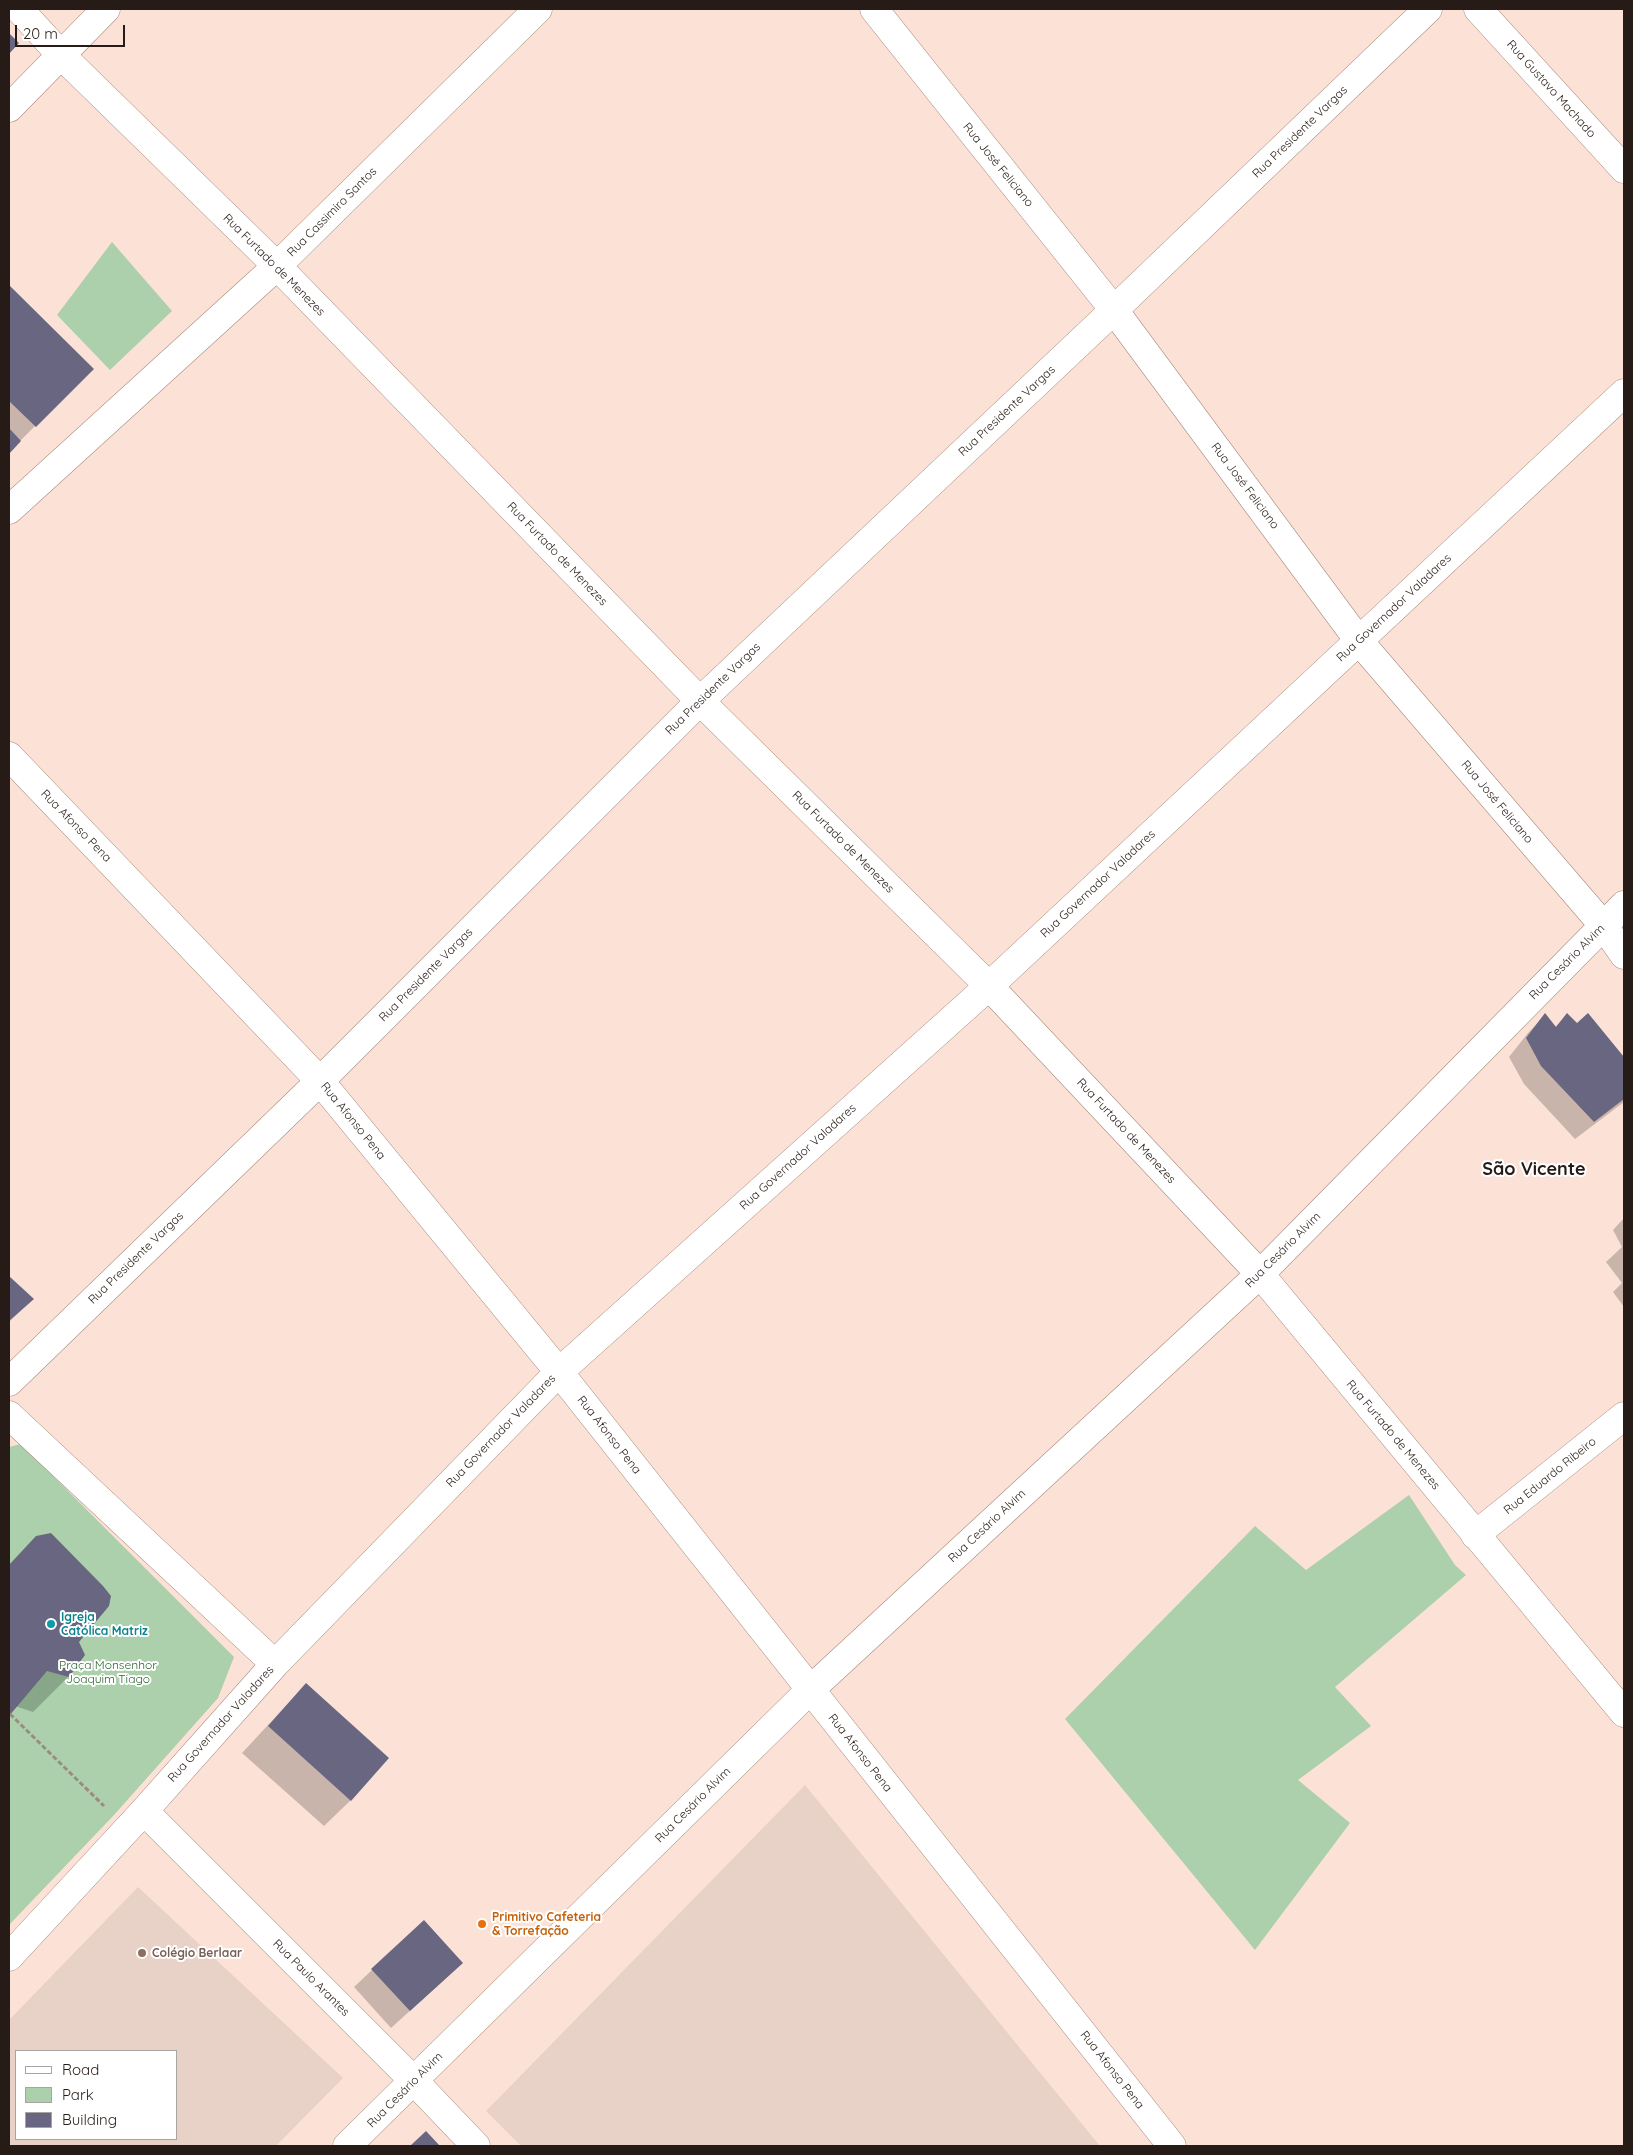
<!DOCTYPE html>
<html>
<head>
<meta charset="utf-8">
<style>
	body { margin:0 }
	#map { position:relative; width:1633px; height:2155px; overflow:hidden; background:#fce2d6; font-family:Quicksand,sans-serif }
	canvas { display:block }
	.frame { position:absolute; inset:0; border:10px solid #261b16; pointer-events:none }
	.legend { position:absolute; left:15px; top:2050px; width:162px; height:90px; box-sizing:border-box; background:#fff; border:1px solid #a8a4a2; margin:0; padding:6px 9px; list-style:none; font-size:15px; color:#261b16 }
	.legend li { display:flex; align-items:center; gap:10px; height:25px }
	.legend b { width:25px; border:1px solid #a8a4a2 }
	.scale { position:absolute; left:15px; top:25px; width:110px; height:22px; box-sizing:border-box; border:2px solid #261b16; border-top:0; padding-left:6px; font-size:15px; line-height:18px; white-space:nowrap; color:#261b16; -webkit-text-stroke:4px #fff; paint-order:stroke }
</style>
</head>
<body>
<div id="map">
<canvas width="1633" height="2155"></canvas>
<div class="frame"></div>
<ul class="legend">
<li><b style="height:6px;background:#fff"></b>Road</li>
<li><b style="height:14px;background:#abd0ab"></b>Park</li>
<li><b style="height:14px;background:#686680"></b>Building</li>
</ul>
<div class="scale">20 m</div>
</div>
<script>
const c = document.querySelector('canvas').getContext('2d');
c.lineJoin = 'round';
function fillPath(path, color) {
  c.fillStyle = color;
  c.fill(path, 'evenodd');
}
function strokePath(path, color, width, dash) {
  c.strokeStyle = color;
  c.lineWidth = width;
  c.lineCap = dash ? 'butt' : 'round';
  c.setLineDash(dash || []);
  c.stroke(path);
}
function write(font, color, halo, rows, align = 'center') {
  c.font = font + ' Quicksand,sans-serif';
  c.lineWidth = 4;
  c.setLineDash([]);
  c.textBaseline = 'middle';
  c.strokeStyle = halo;
  c.fillStyle = color;
  for (const [text, x, y, turn = 0] of rows) {
    c.save();
    c.translate(x, y);
    c.rotate((+turn || 0) * Math.PI / 180);
    c.textAlign = isNaN(turn) ? turn : align;
    if (halo) c.strokeText(text, 0, 0);
    c.fillText(text, 0, 0);
    c.restore();
  }
}
const education = new Path2D(`
	M 805,1785 L 1100,2146 L 521,2146 L 486,2111 Z
	M 138,1887 L 343,2078 L 276,2146 L 9,2146 L 9,2020 ZM 16,2051 L 176,2051 L 176,2139 L 16,2139 Z`);
const green = new Path2D(`
	M 112,242 L 172,311 L 110,370 L 57,315 Z
	M 21,1444 L 234,1657 L 218,1698 L 114,1815 L 9,1925 L 9,1447 Z
	M 1409,1495 L 1455,1565 L 1466,1575 L 1335,1687 L 1371,1726 L 1298,1780 L 1350,1823 L 1255,1950 L 1065,1719 L 1255,1526 L 1306,1570 Z`);
const shadow = new Path2D(`
	M 9,287 L 92,369 L 9,452 Z
	M 1545,1015 L 1555,1027 L 1567,1015 L 1577,1025 L 1588,1015 L 1624,1059 L 1624,1102 L 1575,1139 L 1524,1084 L 1509,1057 L 1528,1033 Z
	M 1624,1218 L 1624,1307 L 1613,1292 L 1622,1283 L 1606,1262 L 1622,1247 L 1613,1230 Z
	M 9,1278 L 33,1299 L 9,1322 Z
	M 37,1538 L 68,1677 L 33,1712 L 15,1706 L 9,1713 L 9,1565 Z
	M 306,1684 L 351,1800 L 324,1826 L 242,1753 Z
	M 372,1970 L 444,1980 L 391,2028 L 354,1987 Z`);
const building = new Path2D(`
	M 9,33 L 19,43 L 9,54 Z
	M 9,285 L 94,369 L 36,427 L 9,401 Z
	M 9,428 L 21,441 L 9,454 Z
	M 1545,1013 L 1556,1027 L 1567,1013 L 1577,1023 L 1588,1013 L 1624,1057 L 1624,1099 L 1594,1122 L 1541,1066 L 1526,1038 Z
	M 9,1276 L 34,1299 L 9,1321 Z
	M 51,1533 L 103,1586 L 111,1596 L 109,1606 L 79,1642 L 85,1655 L 69,1677 L 47,1671 L 9,1716 L 9,1565 L 36,1536 Z
	M 306,1683 L 389,1758 L 351,1801 L 268,1726 Z
	M 424,1920 L 463,1963 L 410,2011 L 371,1969 Z
	M 426,2131 L 440,2146 L 410,2146 Z`);
const path = new Path2D(`
	M 10,1714 L 104,1806`);
const minor = new Path2D(`
	M 19,9 L 61,55 L 277,266 L 700,701 L 989,986 L 1260,1274 L 1624,1713
	M 874,9 L 1114,310 L 1359,641 L 1603,925 L 1624,955
	M 1478,9 L 1624,169
	M 9,108 L 106,9
	M 9,510 L 277,266 L 538,9
	M 9,756 L 320,1081 L 559,1372 L 1172,2146
	M 9,1382 L 320,1081 L 700,701 L 1114,310 L 1428,9
	M 9,1415 L 275,1664
	M 1475,1535 L 1624,1416
	M 144,1811 L 414,2081 L 476,2146
	M 9,1957 L 144,1811 L 275,1664 L 559,1372 L 989,986 L 1624,393
	M 347,2146 L 810,1690 L 1260,1274 L 1624,905`);
const markers = [
	[51,1624,5,"#0f9aa8"],
	[482,1924,5,"#e8710a"],
	[142,1953,5,"#8d6e63"]
];
const streetNames = [
	["Rua Gustavo Machado",1551,89,48],
	["Rua Presidente Vargas",1300,132,-44],
	["Rua José Feliciano",998,165,51],
	["Rua Cassimiro Santos",332,212,-45],
	["Rua Furtado de Menezes",274,265,45],
	["Rua Presidente Vargas",1007,411,-43],
	["Rua José Feliciano",1245,486,53],
	["Rua Furtado de Menezes",557,554,46],
	["Rua Governador Valadares",1394,608,-43],
	["Rua Presidente Vargas",713,689,-44],
	["Rua José Feliciano",1497,802,50],
	["Rua Afonso Pena",76,826,46],
	["Rua Furtado de Menezes",843,842,45],
	["Rua Governador Valadares",1098,884,-43],
	["Rua Cesário Alvim",1567,962,-45],
	["Rua Presidente Vargas",426,975,-45],
	["Rua Afonso Pena",353,1121,51],
	["Rua Furtado de Menezes",1126,1131,47],
	["Rua Governador Valadares",798,1157,-42],
	["Rua Cesário Alvim",1283,1250,-45],
	["Rua Presidente Vargas",136,1258,-44],
	["Rua Governador Valadares",501,1431,-46],
	["Rua Afonso Pena",609,1435,52],
	["Rua Furtado de Menezes",1393,1435,50],
	["Rua Eduardo Ribeiro",1550,1476,-39],
	["Rua Cesário Alvim",987,1526,-43],
	["Rua Governador Valadares",221,1724,-48],
	["Rua Afonso Pena",860,1753,52],
	["Rua Cesário Alvim",693,1805,-45],
	["Rua Paulo Arantes",311,1978,45],
	["Rua Afonso Pena",1112,2070,52],
	["Rua Cesário Alvim",405,2090,-45]
];
const cultureNames = [
	["Igreja",61,1617],
	["Católica Matriz",61,1631]
];
const parkNames = [
	["Praça Monsenhor",108,1665],
	["Joaquim Tiago",108,1679]
];
const foodNames = [
	["Primitivo Cafeteria",492,1917],
	["& Torrefação",492,1931]
];
const educationNames = [
	["Colégio Berlaar",152,1953]
];
const districtNames = [
	["São Vicente",1534,1170]
];
fillPath(education, '#e8d1c7');
fillPath(green, '#abd0ab');
fillPath(shadow, '#0003');
fillPath(building, '#686680');
strokePath(minor, '#a6897b', 29);
strokePath(path, '#9d8a81', 3, [5, 2.5]);
strokePath(minor, '#fff', 28);
for (const [x, y, r, color] of markers) {
  const dot = new Path2D();
  dot.arc(x, y, r, 0, 2 * Math.PI);
  c.fillStyle = color;
  c.fill(dot);
  strokePath(dot, '#fff', 2);
}
write('12px', '#261b16', '#fff', streetNames);
write('bold 12px', '#0d838f', '#fff', cultureNames, 'left');
write('12px', '#28672e', '#fff', parkNames);
write('bold 12px', '#c56008', '#fff', foodNames, 'left');
write('bold 12px', '#785e54', '#fff', educationNames, 'left');
write('bold 18px', '#261b16', '#fff', districtNames);
</script>
</body>
</html>
